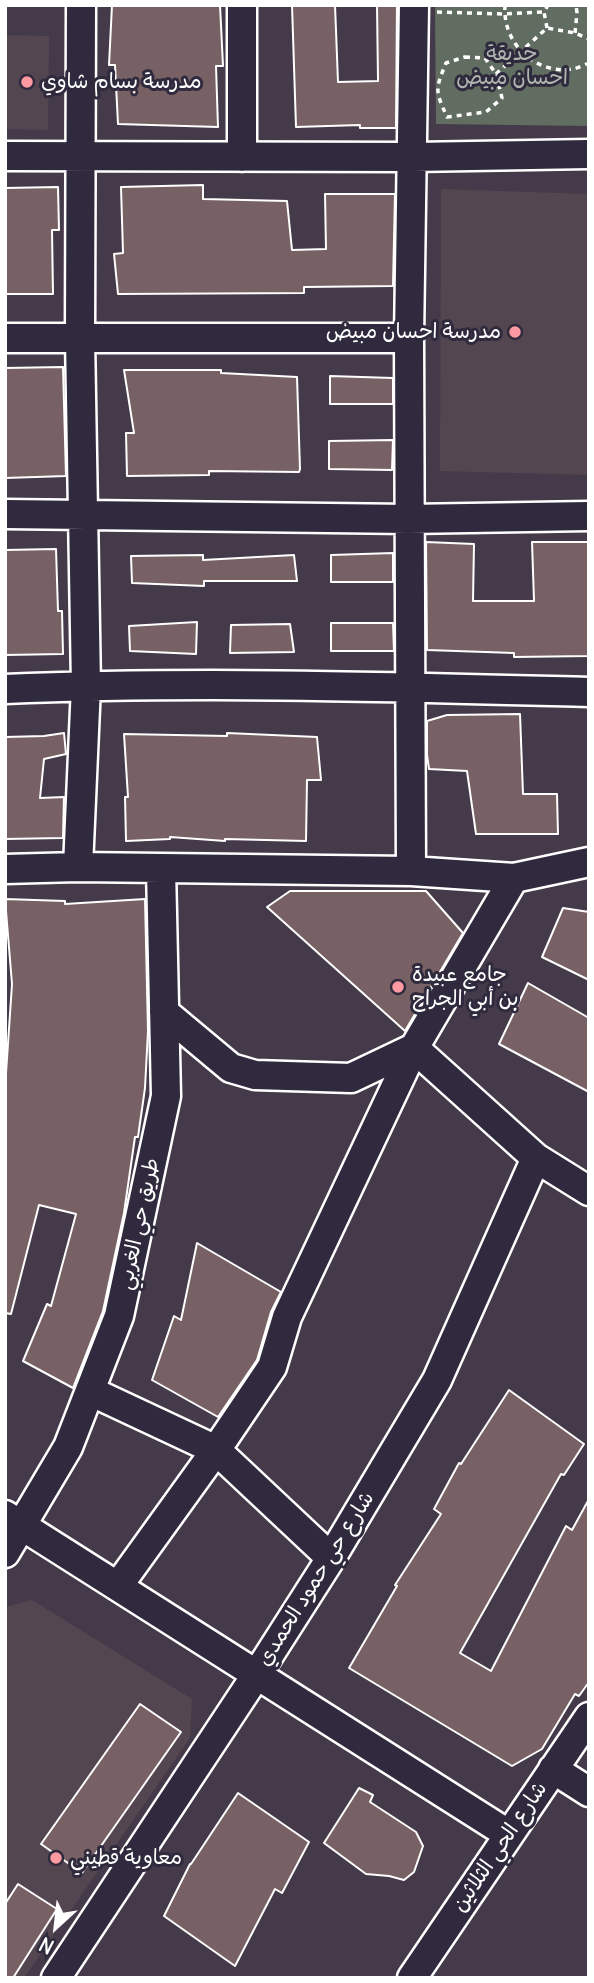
<!DOCTYPE html>
<html>
<head>
<meta charset="utf-8">
<style>
	body { margin:0 }
	#map { position:relative; width:594px; height:1983px; overflow:hidden; background:#453a49; font-family:Delius,sans-serif }
	canvas { display:block }
	.frame { position:absolute; inset:0; border:7px solid #fff; pointer-events:none }
	.north { position:absolute; left:21px; top:1892px; width:70px; height:70px; -webkit-text-stroke:5px #2f2a3d; paint-order:stroke; rotate:207deg; font-size:19px; font-weight:700; line-height:28px; text-align:center; color:#fff }
	.north::after { content:''; display:block; margin:auto; width:24px; height:32px; background:#fff; clip-path:polygon(50% 0,100% 100%,50% 72%,0 100%) }
</style>
</head>
<body>
<div id="map">
<canvas width="594" height="1983"></canvas>
<div class="frame"></div>
<div class="north">N</div>
</div>
<script>
const c = document.querySelector('canvas').getContext('2d');
c.lineJoin = 'round';
function fillPath(path, color) {
  c.fillStyle = color;
  c.fill(path, 'evenodd');
}
function strokePath(path, color, width, dash) {
  c.strokeStyle = color;
  c.lineWidth = width;
  c.lineCap = dash ? 'butt' : 'round';
  c.setLineDash(dash || []);
  c.stroke(path);
}
function write(font, color, halo, rows, align = 'center') {
  c.font = font + ' Delius,"Playpen Sans Arabic",sans-serif';
  c.lineWidth = 6;
  c.setLineDash([]);
  c.textBaseline = 'middle';
  c.strokeStyle = halo;
  c.fillStyle = color;
  for (const [text, x, y, turn = 0] of rows) {
    c.save();
    c.translate(x, y);
    c.rotate((+turn || 0) * Math.PI / 180);
    c.textAlign = isNaN(turn) ? turn : align;
    if (halo) c.strokeText(text, 0, 0);
    c.fillText(text, 0, 0);
    c.restore();
  }
}
const built = new Path2D(`
	M 5,35 L 49,36 L 48,130 L 5,129 Z
	M 441,189 L 589,194 L 589,475 L 440,471 Z
	M 32,1600 L 192,1699 L 190,1738 L 24,1978 L 5,1978 L 5,1607 Z`);
const green = new Path2D(`
	M 435,5 L 589,5 L 589,126 L 436,124 Z`);
const building = new Path2D(`
	M 112,5 L 220,5 L 223,66 L 216,66 L 218,127 L 118,124 L 115,65 L 109,65 Z
	M 292,5 L 335,5 L 338,82 L 378,81 L 377,5 L 397,5 L 396,128 L 360,128 L 360,125 L 296,127 Z
	M 203,185 L 203,199 L 287,201 L 292,250 L 326,249 L 325,194 L 395,194 L 393,286 L 304,287 L 304,293 L 118,294 L 114,254 L 123,253 L 121,187 Z
	M 58,187 L 59,230 L 52,230 L 53,294 L 5,294 L 5,188 Z
	M 63,367 L 66,476 L 5,478 L 5,368 Z
	M 124,370 L 221,370 L 221,373 L 297,377 L 300,469 L 299,472 L 209,471 L 209,475 L 127,476 L 126,433 L 134,433 Z
	M 330,376 L 393,378 L 393,404 L 330,404 Z
	M 393,440 L 392,470 L 329,469 L 329,441 Z
	M 426,542 L 474,544 L 473,601 L 534,601 L 532,542 L 589,542 L 589,656 L 514,657 L 514,653 L 427,650 Z
	M 56,549 L 58,611 L 62,611 L 63,654 L 5,655 L 5,550 Z
	M 393,553 L 393,582 L 331,582 L 331,555 Z
	M 203,555 L 203,560 L 294,555 L 297,581 L 204,581 L 204,586 L 132,583 L 131,556 Z
	M 197,622 L 196,654 L 130,651 L 129,626 Z
	M 331,623 L 393,623 L 394,651 L 331,651 Z
	M 290,624 L 294,652 L 230,653 L 231,625 Z
	M 520,714 L 523,794 L 557,794 L 558,834 L 476,834 L 467,771 L 429,769 L 427,755 L 427,721 L 447,715 Z
	M 64,733 L 66,754 L 44,759 L 40,798 L 64,797 L 63,838 L 5,839 L 5,737 L 44,736 Z
	M 227,733 L 317,737 L 321,780 L 307,780 L 306,841 L 225,839 L 225,841 L 170,837 L 170,839 L 126,841 L 125,797 L 128,797 L 124,734 L 227,736 Z
	M 290,891 L 426,891 L 463,933 L 405,1031 L 267,907 Z
	M 5,899 L 65,901 L 65,904 L 145,899 L 148,1031 L 145,1088 L 138,1137 L 135,1137 L 124,1213 L 103,1311 L 73,1388 L 23,1361 L 47,1304 L 51,1306 L 76,1214 L 39,1205 L 11,1314 L 5,1313 L 5,1088 L 12,984 Z
	M 563,908 L 589,912 L 589,980 L 542,957 Z
	M 528,983 L 589,1018 L 589,1092 L 499,1044 Z
	M 197,1243 L 281,1292 L 271,1312 L 257,1360 L 218,1417 L 152,1380 L 174,1316 L 181,1320 Z
	M 509,1390 L 584,1444 L 564,1475 L 561,1474 L 460,1653 L 491,1671 L 566,1526 L 572,1530 L 589,1499 L 589,1682 L 579,1696 L 575,1694 L 542,1749 L 512,1766 L 349,1668 L 397,1586 L 395,1585 L 441,1514 L 434,1509 L 459,1463 L 461,1464 Z
	M 140,1704 L 181,1732 L 82,1873 L 41,1844 Z
	M 359,1788 L 373,1795 L 370,1802 L 416,1832 L 423,1846 L 414,1872 L 404,1880 L 389,1876 L 366,1874 L 324,1843 Z
	M 238,1793 L 309,1842 L 282,1893 L 275,1889 L 235,1966 L 164,1916 L 190,1864 L 191,1864 Z
	M 18,1884 L 57,1909 L 13,1978 L 5,1978 L 5,1904 Z`);
const path = new Path2D(`
	M 505,5 C 502,43 535,75 573,69 C 578,68 584,65 589,63
	M 437,12 L 504,14 L 544,12
	M 547,28 L 544,12 L 548,5
	M 575,33 L 577,13 L 576,5
	M 465,57 L 485,58 L 496,74 L 502,98 L 486,112 L 447,117 C 435,90 435,90 446,63 Z
	M 496,74 L 547,28 L 575,33 L 589,39`);
const minor = new Path2D(`
	M 5,156 L 413,157 L 589,154
	M 242,157 L 242,5
	M 5,338 L 409,338
	M 5,514 L 409,519 L 589,516
	M 5,689 C 199,681 395,687 589,692
	M 78,867 L 86,686 L 80,338 L 81,5
	M 5,869 L 78,867 L 411,871 L 514,878 L 589,862
	M 411,871 L 409,338 L 414,5
	M 164,1012 L 231,1068 L 255,1075 L 351,1078 L 414,1048 L 536,1158 L 589,1191
	M 90,1391 L 216,1450 L 331,1558
	M 5,1515 L 508,1834
	M 5,1553 L 68,1447 L 119,1316 L 166,1096 L 161,868
	M 118,1586 L 216,1450 L 272,1367 L 287,1317 L 414,1048 L 514,878
	M 553,1769 L 589,1792
	M 56,1978 L 257,1674 L 331,1558 L 437,1380 L 536,1158
	M 412,1978 L 589,1717`);
const markers = [
	[27,82,7,"#ff9aa2"],
	[515,332,7,"#ff9aa2"],
	[398,987,7,"#ff9aa2"],
	[56,1858,7,"#ff9aa2"]
];
const parkNames = [
	["حديقة",512,54],
	["احسان مبيض",512,78]
];
const poiNames = [
	["مدرسة بسام شاوي",41,82],
	["مدرسة احسان مبيض",501,332,"right"],
	["جامع عبيدة",412,975],
	["بن أبي الجراح",412,999],
	["معاوية قطيني",70,1858]
];
const streetNames = [
	["طريق حي الغربي",139,1224,-78],
	["شارع حي حمود الحمدي",316,1579,-58],
	["شارع الحي الثلاثين",500,1847,-56]
];
fillPath(built, '#544651');
fillPath(green, '#626d61');
fillPath(building, '#776164');
strokePath(building, '#fff', 2);
strokePath(minor, '#fff', 33);
strokePath(path, '#fff', 3.5, [5, 5]);
strokePath(minor, '#2f2a3d', 28);
for (const [x, y, r, color] of markers) {
  const dot = new Path2D();
  dot.arc(x, y, r, 0, 2 * Math.PI);
  c.fillStyle = color;
  c.fill(dot);
  strokePath(dot, '#2f2a3d', 2.5);
}
write('21px', '#b0b6b0', '#2f2a3d', parkNames);
write('21px', '#fff', '#2f2a3d', poiNames, 'left');
write('21px', '#fff', '#2f2a3d', streetNames);
</script>
</body>
</html>
